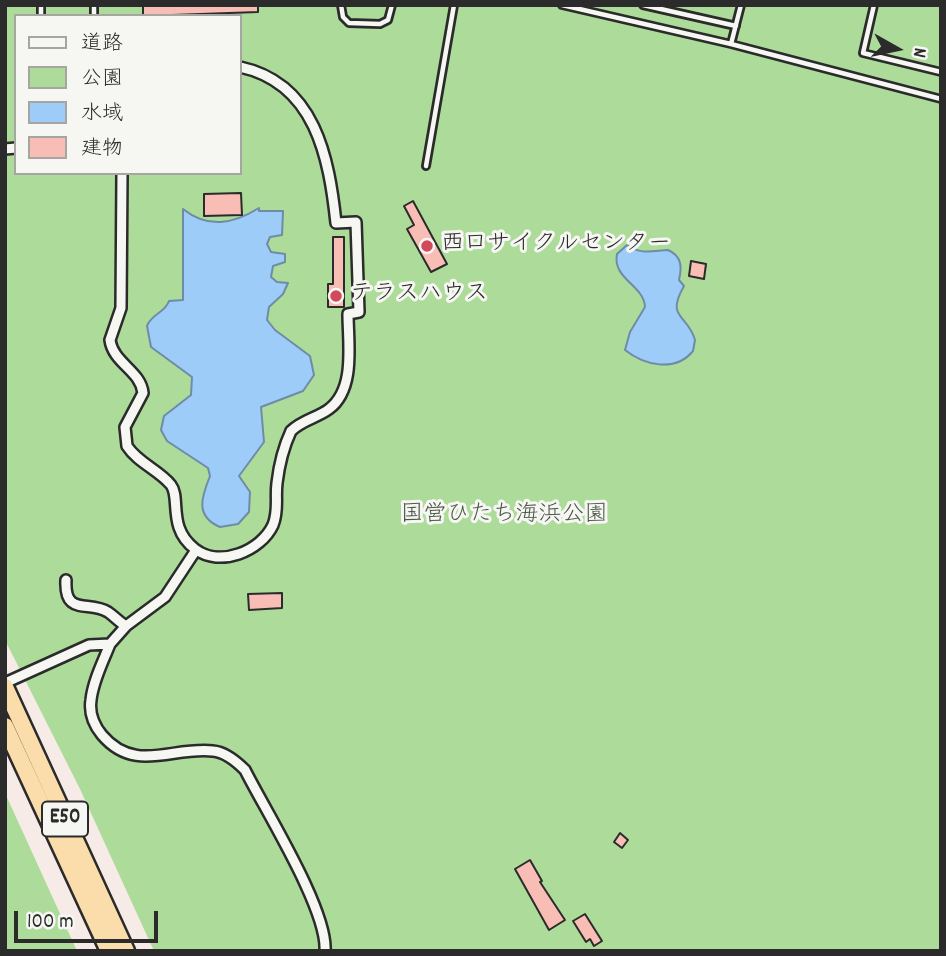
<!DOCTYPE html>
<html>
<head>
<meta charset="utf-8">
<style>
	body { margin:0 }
	#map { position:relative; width:946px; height:956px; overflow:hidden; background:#f6ebe6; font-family:Dekko,"Klee One",sans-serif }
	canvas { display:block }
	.frame { position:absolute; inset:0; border:7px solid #2b2b2b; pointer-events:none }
	.legend { position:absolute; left:14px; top:14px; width:228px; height:161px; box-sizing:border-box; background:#f6f6f2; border:2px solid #a5a5a2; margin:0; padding:9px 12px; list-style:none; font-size:21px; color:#2b2b2b }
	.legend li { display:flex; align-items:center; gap:14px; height:35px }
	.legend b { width:35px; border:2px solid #a5a5a2 }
	.north { position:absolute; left:862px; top:14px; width:70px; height:70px; -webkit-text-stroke:5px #f6f6f2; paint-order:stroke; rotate:99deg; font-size:19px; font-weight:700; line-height:28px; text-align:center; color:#2b2b2b }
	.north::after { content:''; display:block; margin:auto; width:24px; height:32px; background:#2b2b2b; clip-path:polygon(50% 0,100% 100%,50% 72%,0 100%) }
	.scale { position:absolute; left:14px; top:911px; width:144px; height:32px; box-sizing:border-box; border:4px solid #2b2b2b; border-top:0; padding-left:9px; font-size:21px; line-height:24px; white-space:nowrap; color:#2b2b2b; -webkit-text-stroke:5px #f6f6f2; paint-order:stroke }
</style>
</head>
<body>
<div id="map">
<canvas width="946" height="956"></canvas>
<div class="frame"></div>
<ul class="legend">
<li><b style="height:9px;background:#f6f6f2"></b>道路</li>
<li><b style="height:19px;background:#acdb9a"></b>公園</li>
<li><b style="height:19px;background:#9dccf8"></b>水域</li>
<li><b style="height:19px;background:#f8bdb4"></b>建物</li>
</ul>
<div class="north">N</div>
<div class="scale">100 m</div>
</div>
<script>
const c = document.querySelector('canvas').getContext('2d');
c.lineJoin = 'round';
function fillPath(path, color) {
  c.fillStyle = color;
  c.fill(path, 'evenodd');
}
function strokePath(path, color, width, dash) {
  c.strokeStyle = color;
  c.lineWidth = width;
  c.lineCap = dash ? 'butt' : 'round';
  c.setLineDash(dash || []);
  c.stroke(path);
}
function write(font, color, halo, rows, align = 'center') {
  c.font = font + ' Dekko,"Klee One",sans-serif';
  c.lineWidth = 6;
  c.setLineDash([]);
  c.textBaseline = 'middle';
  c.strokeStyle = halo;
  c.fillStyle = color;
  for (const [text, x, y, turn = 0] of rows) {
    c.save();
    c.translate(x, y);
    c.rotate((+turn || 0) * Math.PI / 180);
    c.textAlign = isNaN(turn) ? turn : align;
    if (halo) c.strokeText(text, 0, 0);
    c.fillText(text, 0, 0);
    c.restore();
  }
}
const green = new Path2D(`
	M 5,5 L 941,5 L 941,951 L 154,951 L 80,789 L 5,640 ZM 16,16 L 240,16 L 240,173 L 16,173 Z
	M 5,793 L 77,951 L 5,951 Z`);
const water = new Path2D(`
	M 259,208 L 259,211 L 283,211 L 282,235 L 270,237 L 267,244 L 271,252 L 285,254 L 285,262 L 273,266 L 271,277 L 277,282 L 288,283 L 283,294 L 269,307 L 267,320 L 275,330 L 310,356 L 314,375 L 303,391 L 261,407 L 264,442 L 239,476 L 250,492 L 249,512 L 238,524 L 220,527 C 194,516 202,496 210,476 L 208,468 L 167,441 L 161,430 L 164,416 L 191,395 L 192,377 L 151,347 L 147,326 C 151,314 165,313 169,301 L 183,300 L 183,209 C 208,229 233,224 259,208 Z
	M 627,245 C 641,255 652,251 668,250 C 682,256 682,267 679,280 L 684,286 C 665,319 688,314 695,340 L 693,351 C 675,373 644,365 625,350 L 630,332 L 645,307 C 644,285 612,279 617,254 Z`);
const building = new Path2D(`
	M 143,5 L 258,5 L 258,12 L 143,16 Z
	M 241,193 L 242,215 L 204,216 L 204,194 Z
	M 413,201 L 447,264 L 431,272 L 407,229 L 414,225 L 404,206 Z
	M 333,237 L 344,237 L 344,307 L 328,307 L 328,284 L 333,284 Z
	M 691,261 L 706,264 L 704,279 L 689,276 Z
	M 282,593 L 282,608 L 249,610 L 248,594 Z
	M 620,833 L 628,840 L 622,848 L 614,842 Z
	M 530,860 L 542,881 L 540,882 L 565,920 L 549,930 L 515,869 Z
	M 585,914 L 602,941 L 594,946 L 590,939 L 586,942 L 573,921 Z`);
const lane = new Path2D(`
	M 41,5 L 41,16
	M 94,5 L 94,16
	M 341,5 L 343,17 L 349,23 L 380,24 L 388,20 L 392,5
	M 562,5 L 731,44 L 941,99
	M 643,5 L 736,26
	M 874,5 L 863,53 L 941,72
	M 731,44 L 741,5
	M 426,166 L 454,5`);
const street = new Path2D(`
	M 5,149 L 16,148
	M 122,173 L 121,308 L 110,340 C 113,363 141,371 143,393 L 125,427 L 127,446 C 138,463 159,470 171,485 C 181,498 167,528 195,549 C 220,568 261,551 273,525 C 279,510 275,498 277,483 C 279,466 284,446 291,431 C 302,420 317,418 329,409 C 356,389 348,343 348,314 L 359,312 L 356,222 L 336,223 C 329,157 315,83 240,67
	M 66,580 C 64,617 89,600 108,612 C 114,616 119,622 126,626
	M 110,644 C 103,662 93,681 91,700 C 89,713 93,724 102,735 C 135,774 173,746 213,751 C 225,752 237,762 245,770 C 265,810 328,910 325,951
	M 5,683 L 89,645 L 110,644 L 126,626 L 165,597 L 196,550`);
const highway = new Path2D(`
	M 5,687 L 126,951
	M 5,726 L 109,951`);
const markers = [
	[427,246,7,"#d1495b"],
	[336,296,7,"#d1495b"]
];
const shields = [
	[65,819,46]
];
const shieldNames = [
	["E50",65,819]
];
const poiNames = [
	["西口サイクルセンター",441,246],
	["テラスハウス",350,296]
];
const parkNames = [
	["国営ひたち海浜公園",504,517]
];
fillPath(green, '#acdb9a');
fillPath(water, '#9dccf8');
strokePath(water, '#6f8ca6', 2);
fillPath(building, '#f8bdb4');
strokePath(building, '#2b2b2b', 2);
strokePath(lane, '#2b2b2b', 10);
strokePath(street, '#2b2b2b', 14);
strokePath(highway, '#2b2b2b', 21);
strokePath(lane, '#f6f6f2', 4.5);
strokePath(street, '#f6f6f2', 9);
strokePath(highway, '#faddab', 16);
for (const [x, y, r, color] of markers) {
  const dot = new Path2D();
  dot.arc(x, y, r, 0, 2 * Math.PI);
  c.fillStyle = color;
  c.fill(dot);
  strokePath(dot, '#f6f6f2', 2.5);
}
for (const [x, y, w] of shields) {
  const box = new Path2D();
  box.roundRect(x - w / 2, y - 17.5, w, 35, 5);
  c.fillStyle = '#f6f6f2';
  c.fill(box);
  strokePath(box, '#2b2b2b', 2);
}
write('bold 21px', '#2b2b2b', null, shieldNames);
write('23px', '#2b2b2b', '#f6f6f2', poiNames, 'left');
write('23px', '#4b5747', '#f6f6f2', parkNames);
</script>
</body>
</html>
